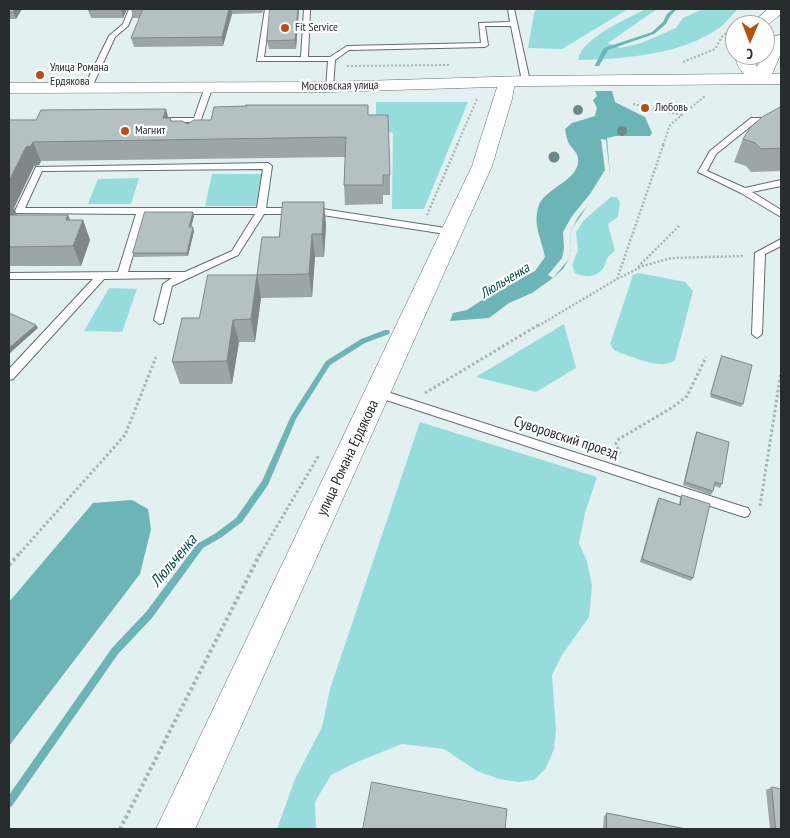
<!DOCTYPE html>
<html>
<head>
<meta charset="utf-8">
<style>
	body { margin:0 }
	#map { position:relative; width:790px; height:838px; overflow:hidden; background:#e3f0f0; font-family:"PT Sans Narrow",sans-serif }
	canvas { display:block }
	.frame { position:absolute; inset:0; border:10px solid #272c2c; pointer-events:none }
	.north { position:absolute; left:725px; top:15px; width:50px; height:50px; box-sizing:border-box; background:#fff; border:1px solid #a9abab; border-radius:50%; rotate:181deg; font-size:14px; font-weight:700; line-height:20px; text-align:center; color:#272c2c }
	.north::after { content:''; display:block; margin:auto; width:18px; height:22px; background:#b35210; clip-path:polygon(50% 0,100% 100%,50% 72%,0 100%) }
</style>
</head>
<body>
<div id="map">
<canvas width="790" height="838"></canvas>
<div class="frame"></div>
<div class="north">С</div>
</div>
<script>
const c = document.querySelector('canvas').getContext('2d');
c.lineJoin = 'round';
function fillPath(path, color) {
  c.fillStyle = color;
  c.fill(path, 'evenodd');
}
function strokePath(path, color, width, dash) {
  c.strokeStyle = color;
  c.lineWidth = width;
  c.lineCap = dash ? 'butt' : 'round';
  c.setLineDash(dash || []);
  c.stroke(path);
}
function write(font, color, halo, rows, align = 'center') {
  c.font = font + ' "PT Sans Narrow",sans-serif';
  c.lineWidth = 4.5;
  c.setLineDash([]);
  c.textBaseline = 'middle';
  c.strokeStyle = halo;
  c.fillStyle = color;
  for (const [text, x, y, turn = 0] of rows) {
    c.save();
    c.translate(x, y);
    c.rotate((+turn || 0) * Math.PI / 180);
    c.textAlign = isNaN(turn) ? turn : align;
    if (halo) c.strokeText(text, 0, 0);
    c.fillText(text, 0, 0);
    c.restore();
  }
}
const green = new Path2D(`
	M 537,9 L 628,9 L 562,49 L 528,48 L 534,13 Z
	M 646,9 L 657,9 L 608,43 L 620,48 L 641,43 L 676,28 L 683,18 L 703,9 L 738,9 C 732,15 726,23 719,28 C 681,55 624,59 578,60 C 582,37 627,19 646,9 Z
	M 376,102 L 468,102 L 424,209 L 392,209 L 393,133 L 376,128 Z
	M 212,174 L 264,174 L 259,206 L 205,206 Z
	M 139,178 L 131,204 L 88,204 L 98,179 Z
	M 611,197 L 617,197 L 620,202 L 618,217 L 608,224 L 615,251 C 613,253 611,254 609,256 C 606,259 606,264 604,267 C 597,278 585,278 575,273 L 572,265 L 578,250 L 576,232 L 584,220 Z
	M 639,273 L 685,282 L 693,291 L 675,360 C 661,371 635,357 620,353 L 614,350 L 610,344 L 633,275 Z
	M 109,288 L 137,289 L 122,332 L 84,331 Z
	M 564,324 L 576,368 L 536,392 L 476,377 Z
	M 420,422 L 597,477 L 585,513 L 579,543 L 587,561 L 592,586 L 589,617 L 562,655 L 552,675 L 556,730 L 554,749 L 546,768 L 534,780 L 518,782 L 499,779 L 477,771 L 444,749 L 402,744 L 357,762 L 331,775 L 315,802 L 316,829 L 277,829 L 295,779 L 322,727 L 330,689 Z`);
const water = new Path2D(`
	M 595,91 L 612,91 L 615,102 L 645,117 L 652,133 L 650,136 L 616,136 L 607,138 L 610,173 L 573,227 L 570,233 L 571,248 L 569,259 L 563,269 L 553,278 L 532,293 L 509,303 L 489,318 L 450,321 L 453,313 L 467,310 L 491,294 L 535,271 L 545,257 C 542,240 533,226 538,208 C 543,187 582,181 578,157 C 577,153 572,148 569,144 C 567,140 566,134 565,129 L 572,123 L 595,116 L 597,108 L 593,100 L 597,96 Z
	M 132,500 L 148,509 L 151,529 L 140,574 L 9,746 L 9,602 L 93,503 Z`);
const pier = new Path2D(`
	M 601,139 L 606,140 L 610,173 L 595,197 L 578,217 L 570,233 L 571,248 L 569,259 L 553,278 L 548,275 L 562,258 L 564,248 L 563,232 L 572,216 L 590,194 L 605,170 Z`);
const stream = new Path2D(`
	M 673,9 L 677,9 L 670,16 L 666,24 L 654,34 L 608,50 L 599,66 L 595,66 L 595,65 L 604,48 L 652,32 L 663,22 L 667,14 Z
	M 385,330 L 389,330 L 390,332 L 389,334 L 365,343 L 330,365 L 296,419 L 268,485 L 242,522 L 222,537 L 203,548 L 152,618 L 118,654 L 12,806 L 9,808 L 9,795 L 112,648 L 146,612 L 197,544 L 216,533 L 236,518 L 262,481 L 291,416 L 326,361 L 361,339 Z`);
const pathFar3 = new Path2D(`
	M 683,62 L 715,49 L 722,37 L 739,21
	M 347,66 L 451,65
	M 633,104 L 681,115
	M 457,145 L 477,99
	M 663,145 L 670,125 L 705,96`);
const pathFar2 = new Path2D(`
	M 427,215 L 458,143
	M 638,267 L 680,225
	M 617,279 L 643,266 L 671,258 L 745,256
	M 538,326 L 617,279 L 664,143`);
const pathFar1 = new Path2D(`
	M 425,393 L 540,324
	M 620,454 L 616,443 L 619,439 L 673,407 L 687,396 L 706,357
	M 760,506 L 781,372
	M 20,553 L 125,435 L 156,357
	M 261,553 L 319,455`);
const path = new Path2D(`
	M 9,565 L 21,552
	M 120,829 L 261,552`);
const service = new Path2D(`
	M 129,9 L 135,9 L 128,26 L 115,37 L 92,87 L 85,89 L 84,87 L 109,36 L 123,24 Z
	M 265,9 L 271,9 L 264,57 L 301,57 L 304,9 L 310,9 L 308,57 L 330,57 L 347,46 L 481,43 L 479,23 L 510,22 L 508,9 L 514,9 L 530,81 L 526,83 L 522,81 L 511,26 L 485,26 L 488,45 L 485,47 L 349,50 L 335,60 L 333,87 L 326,89 L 328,61 L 257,61 Z
	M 206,84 L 213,86 L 198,128 L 192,128 L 192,122 L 155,122 L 155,118 L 194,118 Z
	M 751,118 L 781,118 L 781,122 L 756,122 L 716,154 L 707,171 L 745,188 L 781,180 L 781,186 L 752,192 L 781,210 L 781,217 L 741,193 L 698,172 L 710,151 Z
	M 268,163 L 272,166 L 266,208 L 316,208 L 452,229 L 457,232 L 452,235 L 316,214 L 264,214 L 238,255 L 172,286 L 163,323 L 159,324 L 154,320 L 163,284 L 172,278 L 104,279 L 13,379 L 9,380 L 9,369 L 93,279 L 9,279 L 9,273 L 118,272 L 136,214 L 16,213 L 15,211 L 36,167 ZM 263,169 L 257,208 L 25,208 L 42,171 ZM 145,214 L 255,214 L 232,251 L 185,272 L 128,272 Z
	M 781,239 L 781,246 L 765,254 L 762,334 L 757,338 L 752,334 L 755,253 Z
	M 378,389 L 744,507 L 748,508 L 750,512 L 748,516 L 744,517 L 374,396 L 373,393 Z`);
const tertiary = new Path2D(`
	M 506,77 L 512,78 L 515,82 L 512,99 L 492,166 L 195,829 L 156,829 L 472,166 L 500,78 Z`);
const secondary = new Path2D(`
	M 768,9 L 781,9 L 781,14 L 765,27 L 765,25 L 750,25 Z
	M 781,35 L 781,53 L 772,74 L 781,74 L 781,84 L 526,86 L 329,92 L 9,93 L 9,83 L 329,82 L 526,76 L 744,74 L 739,68 L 734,55 L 735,54 L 752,55 L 757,67 L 775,36 Z`);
const trees = [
	[578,110,5],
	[622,131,5],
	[554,157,5.5]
];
const wall = new Path2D(`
	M 9,9 L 22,9 L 16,19 L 9,19 Z
	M 89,9 L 127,9 L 123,18 L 91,18 L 88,10 Z
	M 131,9 L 264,9 L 262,13 L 232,14 L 223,46 L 134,47 L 131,38 L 140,18 L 133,18 Z
	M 299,9 L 296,49 L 269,49 L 267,41 Z
	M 781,107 L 781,171 L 751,172 L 746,166 L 734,162 L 743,139 Z
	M 368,115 L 390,175 L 390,195 L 383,195 L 383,204 L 345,205 L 344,185 L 345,157 L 41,161 L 39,165 L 34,166 L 14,208 L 17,215 L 68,215 L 70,220 L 83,220 L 90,240 L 81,266 L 9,266 L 9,120 L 169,118 L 172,121 L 188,124 Z
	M 194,216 L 191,227 L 194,231 L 188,256 L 134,257 L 133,253 Z
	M 326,225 L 324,257 L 315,257 L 312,297 L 261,298 L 255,342 L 239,342 L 232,384 L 180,384 L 172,362 L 199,318 L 257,275 L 279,237 Z
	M 722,356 L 743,404 L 741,407 L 710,397 L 720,360 Z
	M 697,432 L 722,484 L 720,488 L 715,486 L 713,491 L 711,495 L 683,485 L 695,436 Z
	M 682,495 L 693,578 L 691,581 L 640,562 L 657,501 L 659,498 L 679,505 L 680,498 Z
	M 772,787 L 781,829 L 770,829 L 766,790 Z
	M 607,813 L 686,829 L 603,829 L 604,816 Z`);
const shadedWall = new Path2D(`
	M 15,9 L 22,9 L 16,19 L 13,12 Z
	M 121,9 L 127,9 L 123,18 Z
	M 229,9 L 231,9 L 232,14 L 223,46 L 222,37 Z
	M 298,9 L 299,9 L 296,49 L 295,40 Z
	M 166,109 L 171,128 L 163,118 Z
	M 33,142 L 41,161 L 39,165 L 34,166 L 14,208 L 17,215 L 9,234 L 9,181 L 26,147 Z
	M 324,202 L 326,225 L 324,257 L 322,234 Z
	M 193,212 L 194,216 L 190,231 L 189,227 Z
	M 68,215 L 76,235 L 66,220 Z
	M 83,220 L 90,240 L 81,266 L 73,246 Z
	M 193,227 L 194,231 L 188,256 L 187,253 Z
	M 312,234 L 315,257 L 312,297 L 309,274 Z
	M 257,275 L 261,298 L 255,342 L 251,319 Z
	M 233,320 L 239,342 L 232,384 L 227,361 Z
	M 36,325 L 38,328 L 9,354 L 9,348 Z`);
const building = new Path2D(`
	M 9,9 L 15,9 L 13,12 L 9,12 Z
	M 89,9 L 121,9 L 88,10 Z
	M 131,9 L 229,9 L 222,37 L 131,38 L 143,9 Z
	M 270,9 L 298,9 L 295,40 L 267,41 Z
	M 246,105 L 368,105 L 368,115 L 388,115 L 390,175 L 383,175 L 383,185 L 344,185 L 346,137 L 33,142 L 31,146 L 26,147 L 9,181 L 9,120 L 36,120 L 41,110 L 166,109 L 163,118 L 171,118 L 170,121 L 182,121 L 188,124 L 194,120 L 211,120 L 214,107 L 246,106 Z
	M 781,107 L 781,148 L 761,149 L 755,143 L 743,139 L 750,128 L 762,117 Z
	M 283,202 L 324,202 L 322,234 L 312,234 L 309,274 L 257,275 L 262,237 L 279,237 Z
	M 145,212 L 193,212 L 189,227 L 193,227 L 187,253 L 133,253 Z
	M 9,215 L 68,215 L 66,220 L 83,220 L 73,246 L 9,247 Z
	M 208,275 L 257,275 L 251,319 L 233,320 L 227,361 L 172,362 L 182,318 L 199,318 Z
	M 9,313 L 36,325 L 9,348 Z
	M 722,356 L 752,365 L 743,404 L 711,394 Z
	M 697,432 L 729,442 L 722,484 L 715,482 L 713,491 L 685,482 Z
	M 682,495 L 710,504 L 693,578 L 642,559 L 659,498 L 680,505 Z
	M 372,782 L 507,809 L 505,829 L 363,829 Z
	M 772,787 L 781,789 L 781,829 L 776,829 Z
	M 607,813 L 686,829 L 607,829 Z`);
const markers = [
	[285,28,5,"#b35210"],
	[40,75,5,"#b35210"],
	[645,108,5,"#b35210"],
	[125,131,5,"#b35210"]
];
const farPoinames = [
	["Fit Service",295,28],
	["Улица Романа",50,68],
	["Ердякова",50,82],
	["Любовь",655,108],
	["Магнит",135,131]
];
const farStreetnames = [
	["Московская улица",340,86,-1]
];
const farWaternames = [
	["Люльченка",505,281,-31]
];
const streetNames = [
	["Суворовский проезд",566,438,18],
	["улица Романа Ердякова",348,458,-65]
];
const waterNames = [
	["Люльченка",174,561,-50]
];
fillPath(green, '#96dcdd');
fillPath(water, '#6db4b6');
fillPath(pier, '#e3f0f0');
fillPath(stream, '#6db4b6');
strokePath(service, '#626d6e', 2);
strokePath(tertiary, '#626d6e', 1);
strokePath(secondary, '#626d6e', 1);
strokePath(pathFar3, '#a8b3b3', 2, [2, 2]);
strokePath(pathFar2, '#a8b3b3', 2.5, [2, 2]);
strokePath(pathFar1, '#a8b3b3', 3, [2.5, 2.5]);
strokePath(path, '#a8b3b3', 4, [3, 3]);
fillPath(service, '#fff');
fillPath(tertiary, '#fff');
fillPath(secondary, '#fff');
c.fillStyle = '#6e8889';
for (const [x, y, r] of trees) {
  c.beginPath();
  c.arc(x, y, r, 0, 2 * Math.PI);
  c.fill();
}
fillPath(wall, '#9ca6a6');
fillPath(shadedWall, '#7f8787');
fillPath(building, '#b5c1c1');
strokePath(building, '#7f8787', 1);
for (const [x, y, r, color] of markers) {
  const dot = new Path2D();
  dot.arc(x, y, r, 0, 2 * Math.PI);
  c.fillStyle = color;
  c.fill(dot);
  strokePath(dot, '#fff', 2);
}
write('12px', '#272c2c', '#fff', farPoinames, 'left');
write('12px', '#272c2c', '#fff', farStreetnames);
write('italic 14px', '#014749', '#fff', farWaternames);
write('15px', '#272c2c', '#fff', streetNames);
write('italic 16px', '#014749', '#fff', waterNames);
</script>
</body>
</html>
